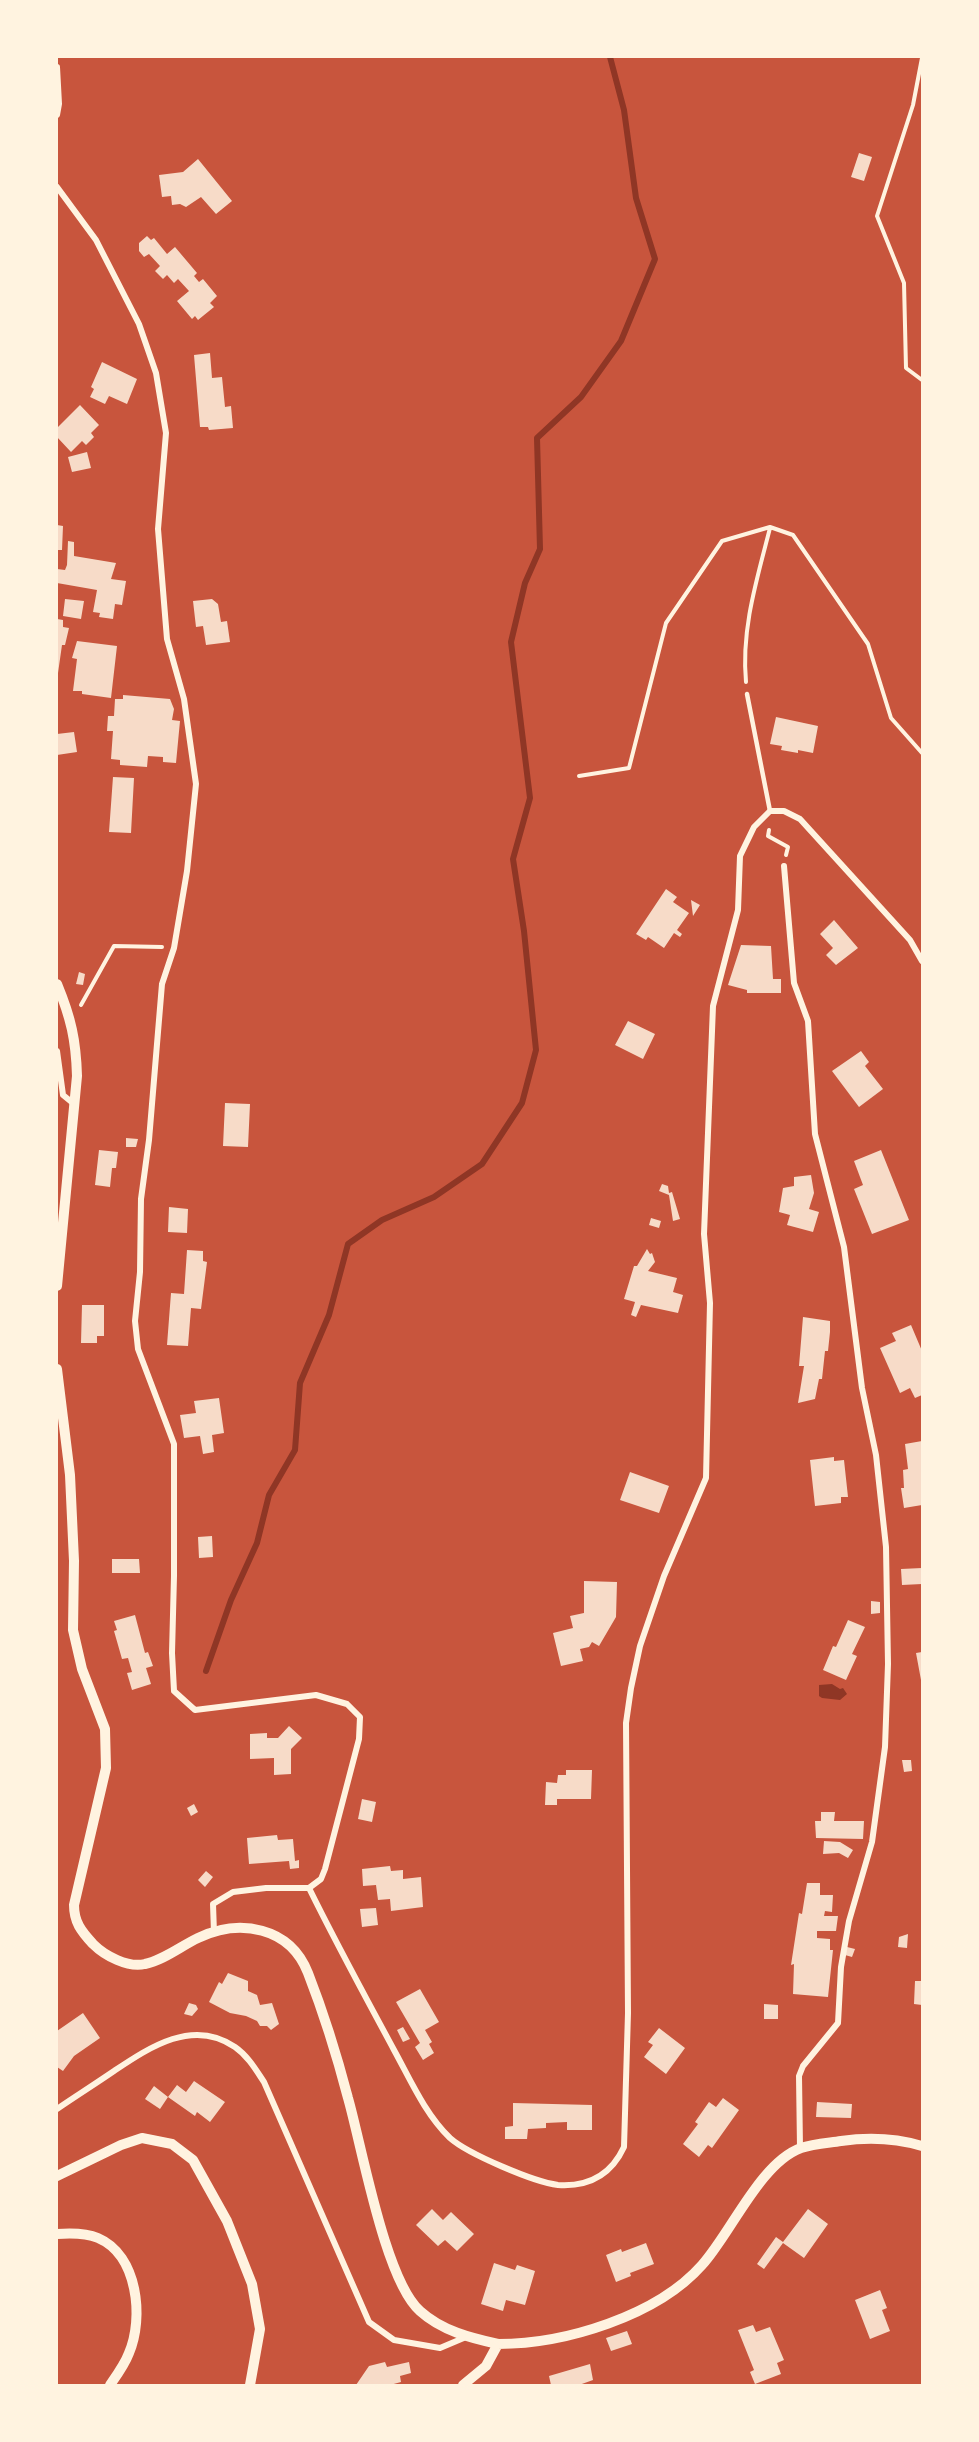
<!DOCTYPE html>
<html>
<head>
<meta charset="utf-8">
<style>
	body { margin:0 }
	#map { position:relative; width:979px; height:2442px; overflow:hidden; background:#c8553d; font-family:"Sofia Sans Condensed",sans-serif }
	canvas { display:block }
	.frame { position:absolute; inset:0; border:58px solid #fff3e0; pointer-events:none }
</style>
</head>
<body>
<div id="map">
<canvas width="979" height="2442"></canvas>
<div class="frame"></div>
</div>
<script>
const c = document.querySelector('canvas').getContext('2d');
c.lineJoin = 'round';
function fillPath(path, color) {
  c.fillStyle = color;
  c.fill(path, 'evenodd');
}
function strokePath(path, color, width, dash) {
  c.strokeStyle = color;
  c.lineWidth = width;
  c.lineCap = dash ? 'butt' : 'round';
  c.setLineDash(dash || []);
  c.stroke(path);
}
const water = new Path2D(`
	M 832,1684 L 840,1689 L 843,1688 L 847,1694 L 840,1700 L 822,1698 L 819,1696 L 819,1685 Z`);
const stream = new Path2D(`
	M 206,1671 L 231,1600 L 257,1543 L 269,1495 L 295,1450 L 300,1383 L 329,1315 L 348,1244 L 382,1220 L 434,1197 L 482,1164 L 522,1103 L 536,1050 L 524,931 L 513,859 L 530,798 L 511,642 L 525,583 L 540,549 L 537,438 L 581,397 L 621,341 L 655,259 L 636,198 L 624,110 L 610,57`);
const building = new Path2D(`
	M 859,153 L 872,157 L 864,181 L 851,177 Z
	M 198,159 L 232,201 L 216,214 L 201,197 L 186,207 L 180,204 L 172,205 L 171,196 L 162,197 L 159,175 L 183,172 Z
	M 147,236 L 151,240 L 154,238 L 167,254 L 175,247 L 197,273 L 194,276 L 199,282 L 203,279 L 217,296 L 210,303 L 214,307 L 198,320 L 195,316 L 192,319 L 177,301 L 189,291 L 178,279 L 174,283 L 167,275 L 163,279 L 155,271 L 160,266 L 149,254 L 144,257 L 139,251 L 139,243 Z
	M 210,353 L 212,378 L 222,377 L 225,407 L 231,406 L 233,428 L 209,430 L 208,427 L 200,427 L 194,355 Z
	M 102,362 L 137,379 L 127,404 L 109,396 L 105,404 L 90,397 L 94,389 L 91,387 Z
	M 80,405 L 99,425 L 91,433 L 94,437 L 86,445 L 82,441 L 71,452 L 57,437 L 57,428 Z
	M 87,452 L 91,468 L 72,472 L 68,457 Z
	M 57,525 L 63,526 L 62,550 L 57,550 Z
	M 68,541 L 74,542 L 74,556 L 116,563 L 111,579 L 126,581 L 122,605 L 115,604 L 113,619 L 99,617 L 100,613 L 93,612 L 97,590 L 57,583 L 57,569 L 65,570 L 67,565 Z
	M 65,599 L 84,601 L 81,619 L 63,616 Z
	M 212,599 L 218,604 L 221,622 L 227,621 L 230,642 L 206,645 L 203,626 L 196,627 L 193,601 Z
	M 57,619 L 63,620 L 63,627 L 69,628 L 65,645 L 62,645 L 58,673 Z
	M 77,641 L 117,646 L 111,698 L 82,694 L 82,691 L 73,691 L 77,659 L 72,658 Z
	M 123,695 L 170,699 L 174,709 L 172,720 L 180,721 L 176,763 L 163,762 L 163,757 L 148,756 L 147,767 L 120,765 L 120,760 L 111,759 L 113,731 L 107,731 L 108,716 L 114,716 L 115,699 L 123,699 Z
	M 776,717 L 818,726 L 813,753 L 798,750 L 798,753 L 781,750 L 782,746 L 770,744 Z
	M 74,732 L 77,752 L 57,755 L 57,734 Z
	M 113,777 L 134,778 L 131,833 L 109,832 Z
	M 666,889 L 677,897 L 673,902 L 689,913 L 677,930 L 682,934 L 680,937 L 674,933 L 664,948 L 648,937 L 646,940 L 636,934 Z
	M 691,900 L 700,905 L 693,916 Z
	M 834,920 L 858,948 L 836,965 L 826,955 L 833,948 L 820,934 Z
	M 741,945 L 771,946 L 773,979 L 781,979 L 781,993 L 747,993 L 747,990 L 728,985 Z
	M 79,972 L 85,974 L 83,985 L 76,984 Z
	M 628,1021 L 655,1034 L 643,1059 L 615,1045 Z
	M 861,1051 L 869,1062 L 865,1066 L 883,1089 L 859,1107 L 832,1071 Z
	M 225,1103 L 250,1104 L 248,1147 L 223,1146 Z
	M 126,1138 L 138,1139 L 136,1147 L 126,1147 Z
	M 99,1150 L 118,1152 L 116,1168 L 112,1168 L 110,1187 L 95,1185 Z
	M 881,1150 L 909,1220 L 872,1234 L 854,1189 L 863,1185 L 854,1161 Z
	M 811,1175 L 814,1193 L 809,1209 L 819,1212 L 813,1232 L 787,1225 L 790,1215 L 779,1212 L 783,1188 L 794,1186 L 794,1177 Z
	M 662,1184 L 668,1186 L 669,1193 L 672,1192 L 680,1219 L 673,1221 L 669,1195 L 659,1191 Z
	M 169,1207 L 188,1209 L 187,1233 L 168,1232 Z
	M 651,1218 L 661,1221 L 659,1228 L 649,1225 Z
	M 647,1249 L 650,1254 L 652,1253 L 655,1262 L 648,1271 L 677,1278 L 673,1292 L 683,1295 L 678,1313 L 641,1305 L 636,1317 L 631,1315 L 635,1302 L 624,1299 L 634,1266 L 637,1266 Z
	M 187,1250 L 203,1251 L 203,1261 L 207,1262 L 201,1309 L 191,1308 L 188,1346 L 167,1345 L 171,1293 L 184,1294 Z
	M 82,1305 L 104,1305 L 104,1336 L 97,1336 L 97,1343 L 81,1343 Z
	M 803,1317 L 830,1321 L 830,1332 L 828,1351 L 825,1351 L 822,1379 L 819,1379 L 815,1399 L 798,1403 L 804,1366 L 799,1366 Z
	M 911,1325 L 922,1351 L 922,1395 L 915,1398 L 910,1388 L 900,1393 L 880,1348 L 896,1341 L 892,1333 Z
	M 219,1398 L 224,1433 L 212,1435 L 214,1452 L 203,1454 L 200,1436 L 184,1438 L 180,1415 L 196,1413 L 194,1401 Z
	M 922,1441 L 922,1505 L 904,1508 L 901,1488 L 904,1488 L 903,1470 L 908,1469 L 905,1444 Z
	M 834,1457 L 834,1461 L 844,1460 L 848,1497 L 841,1497 L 841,1503 L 815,1506 L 810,1460 Z
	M 630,1472 L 669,1486 L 659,1513 L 620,1500 Z
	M 212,1536 L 213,1557 L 199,1558 L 198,1537 Z
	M 112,1559 L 139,1559 L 140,1573 L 112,1573 Z
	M 922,1568 L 922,1584 L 902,1585 L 901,1569 Z
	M 584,1581 L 617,1582 L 616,1617 L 599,1646 L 592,1642 L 589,1647 L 580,1649 L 583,1661 L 561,1666 L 553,1633 L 573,1628 L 570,1616 L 584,1613 Z
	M 871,1601 L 880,1602 L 880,1613 L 871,1614 Z
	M 135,1615 L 145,1653 L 148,1652 L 153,1666 L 146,1668 L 151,1684 L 132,1690 L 127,1673 L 132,1672 L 128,1658 L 122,1659 L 114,1631 L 117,1630 L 114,1621 Z
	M 848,1620 L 865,1627 L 852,1654 L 857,1656 L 846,1680 L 823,1670 L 833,1646 L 836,1647 Z
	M 922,1652 L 922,1680 L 921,1680 L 916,1653 Z
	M 289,1726 L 302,1738 L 291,1749 L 291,1774 L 274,1775 L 274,1758 L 250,1759 L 250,1734 L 267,1733 L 267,1738 L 278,1738 Z
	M 902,1760 L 911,1760 L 912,1771 L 904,1772 Z
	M 566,1770 L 592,1770 L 591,1799 L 557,1799 L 557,1805 L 545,1805 L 546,1782 L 557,1783 L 558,1775 L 566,1775 Z
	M 362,1799 L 376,1802 L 372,1822 L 358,1819 Z
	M 194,1804 L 198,1812 L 191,1816 L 187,1808 Z
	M 821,1812 L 835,1812 L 834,1821 L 864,1821 L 863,1839 L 816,1838 L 815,1821 L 821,1821 Z
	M 277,1835 L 278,1840 L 293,1839 L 295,1861 L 299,1860 L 299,1868 L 290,1869 L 289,1861 L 249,1864 L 247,1838 Z
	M 824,1841 L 840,1842 L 853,1850 L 848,1858 L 839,1853 L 823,1854 Z
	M 390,1866 L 391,1871 L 403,1870 L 403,1879 L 421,1877 L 423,1907 L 391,1911 L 390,1899 L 378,1900 L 376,1885 L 363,1886 L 362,1869 Z
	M 206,1871 L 213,1877 L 205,1887 L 198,1880 Z
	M 807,1883 L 820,1883 L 820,1895 L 833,1895 L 832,1912 L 825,1911 L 824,1916 L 838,1916 L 836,1931 L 817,1931 L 817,1938 L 830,1939 L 830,1950 L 833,1950 L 828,1997 L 793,1994 L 794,1964 L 791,1965 L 799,1913 L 802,1914 Z
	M 376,1908 L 378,1925 L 362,1927 L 360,1909 Z
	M 908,1934 L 907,1948 L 898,1947 L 899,1937 Z
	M 847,1947 L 855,1949 L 852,1957 L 845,1955 Z
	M 228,1973 L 248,1981 L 248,1991 L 257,1995 L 260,2005 L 272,2003 L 279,2024 L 271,2030 L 267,2026 L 260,2026 L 257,2021 L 246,2016 L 230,2013 L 209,2002 L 219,1982 L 222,1984 Z
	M 915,1981 L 922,1981 L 922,2005 L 914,2004 Z
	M 420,1989 L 439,2022 L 425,2030 L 432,2042 L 429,2044 L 434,2053 L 423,2060 L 415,2047 L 420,2043 L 396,2002 Z
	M 189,2003 L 196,2005 L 198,2009 L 192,2016 L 184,2014 Z
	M 764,2004 L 778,2005 L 778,2019 L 764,2019 Z
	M 83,2013 L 100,2038 L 74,2056 L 63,2071 L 57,2067 L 57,2031 Z
	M 403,2027 L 410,2039 L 403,2042 L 397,2030 Z
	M 659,2028 L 685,2048 L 666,2074 L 644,2057 L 653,2045 L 648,2042 Z
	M 194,2081 L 225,2102 L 210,2122 L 197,2112 L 195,2116 L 168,2097 L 177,2085 L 186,2092 Z
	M 154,2086 L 168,2097 L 160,2109 L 145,2099 Z
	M 723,2098 L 739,2110 L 712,2148 L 708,2145 L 699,2157 L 683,2144 L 698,2124 L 695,2122 L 709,2102 L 716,2107 Z
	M 817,2102 L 852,2104 L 851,2118 L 816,2117 Z
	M 513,2103 L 592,2105 L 592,2130 L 567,2130 L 567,2122 L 546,2123 L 546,2128 L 528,2129 L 527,2139 L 505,2139 L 505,2127 L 513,2126 Z
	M 432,2209 L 443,2220 L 451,2212 L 474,2234 L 457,2251 L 445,2240 L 438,2246 L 416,2225 Z
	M 808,2209 L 828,2224 L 804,2258 L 783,2243 L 764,2269 L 757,2264 L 776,2237 L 783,2242 Z
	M 646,2243 L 654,2264 L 630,2273 L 631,2276 L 616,2282 L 606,2255 L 621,2249 L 622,2252 Z
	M 494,2263 L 515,2270 L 517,2265 L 535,2271 L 525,2305 L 506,2300 L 503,2311 L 481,2304 Z
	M 880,2290 L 887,2308 L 882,2310 L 890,2331 L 870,2339 L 855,2300 Z
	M 753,2325 L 756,2332 L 770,2327 L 784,2360 L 777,2363 L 781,2374 L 755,2384 L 750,2372 L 754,2370 L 738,2330 Z
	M 627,2331 L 632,2344 L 611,2351 L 606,2338 Z
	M 385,2362 L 387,2367 L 409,2362 L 411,2373 L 400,2376 L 401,2382 L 390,2385 L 356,2385 L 369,2366 Z
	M 590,2364 L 593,2380 L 579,2385 L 551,2385 L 549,2376 Z`);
const path = new Path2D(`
	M 922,58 L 913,105 L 877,216 L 904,283 L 906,368 L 922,380
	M 746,682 C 741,629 757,579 770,528
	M 579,776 L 629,768 L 666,623 L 722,541 L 770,527 L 793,535 L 868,644 L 891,718 L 922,753
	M 769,830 L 768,836 L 788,847 L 786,855
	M 81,1005 L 114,946 L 162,947`);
const service = new Path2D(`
	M 747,694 L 770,811`);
const minor = new Path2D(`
	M 57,67 L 59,104 L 57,115
	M 57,187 L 96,240 L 139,324 L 156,373 L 166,433 L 158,529 L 167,639 L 184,699 L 196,784 L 187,871 L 174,948 L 162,984 L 149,1140 L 141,1199 L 140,1272 L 135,1321 L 138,1349 L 174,1444 L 174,1576 L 172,1653 L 174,1691 L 195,1710 L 316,1695 L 347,1704 L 360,1717 L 359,1739 L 325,1869 L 321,1879 L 309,1888
	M 784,866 L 794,983 L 808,1021 L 815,1134 L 844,1247 L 862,1388 L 876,1455 L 886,1547 L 888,1664 L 885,1747 L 872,1842 L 849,1921 L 841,1967 L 838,2023 L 803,2066 L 799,2076 L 800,2148
	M 57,1051 L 63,1095 L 74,1104
	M 214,1933 L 213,1904 L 233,1892 L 266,1888 L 309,1888 C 336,1943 365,1996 394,2050 C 410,2079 425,2114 450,2138 C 468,2154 534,2182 558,2185 C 589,2187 611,2175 624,2147 L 628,2013 L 626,1723 L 631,1688 L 640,1646 L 664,1576 L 706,1478 L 710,1303 L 704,1234 L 713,1006 L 738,910 L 740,856 L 754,827 L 770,811 L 784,811 L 800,819 L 910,940 L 922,961
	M 57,2109 C 76,2096 95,2084 114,2071 C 150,2047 193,2018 235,2047 C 248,2056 256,2070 264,2082 L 369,2322 L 394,2340 L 440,2348 L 466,2337`);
const tertiary = new Path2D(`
	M 57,984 C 71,1018 76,1040 77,1076 L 57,1286
	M 57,1369 L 70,1475 L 74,1561 L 73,1630 L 82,1669 L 105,1729 L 106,1768 L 74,1905 C 74,1922 81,1931 93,1944 C 105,1956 128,1968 145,1964 C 164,1960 181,1946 198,1938 C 240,1918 290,1927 308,1973 C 324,2014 337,2056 348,2098 C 362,2147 385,2280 420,2311 C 442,2331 471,2338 498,2344
	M 57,2176 L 121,2145 L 142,2138 L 172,2144 L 193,2160 L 227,2221 L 252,2284 L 260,2329 L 250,2385
	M 57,2234 C 70,2233 86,2233 98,2238 C 138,2255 144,2318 129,2353 C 125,2364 117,2375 110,2385
	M 463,2385 L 486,2366 L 498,2344 C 565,2344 657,2316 702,2265 C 731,2233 760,2163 801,2148 C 813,2144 828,2143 841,2141 C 869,2137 895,2138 922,2146`);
fillPath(water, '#8f3625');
strokePath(stream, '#8f3625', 6);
fillPath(building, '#f7dbc8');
strokePath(path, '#fff3e0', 4);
strokePath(service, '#fff3e0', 4.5);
strokePath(minor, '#fff3e0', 6);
strokePath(tertiary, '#fff3e0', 10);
</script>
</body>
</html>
